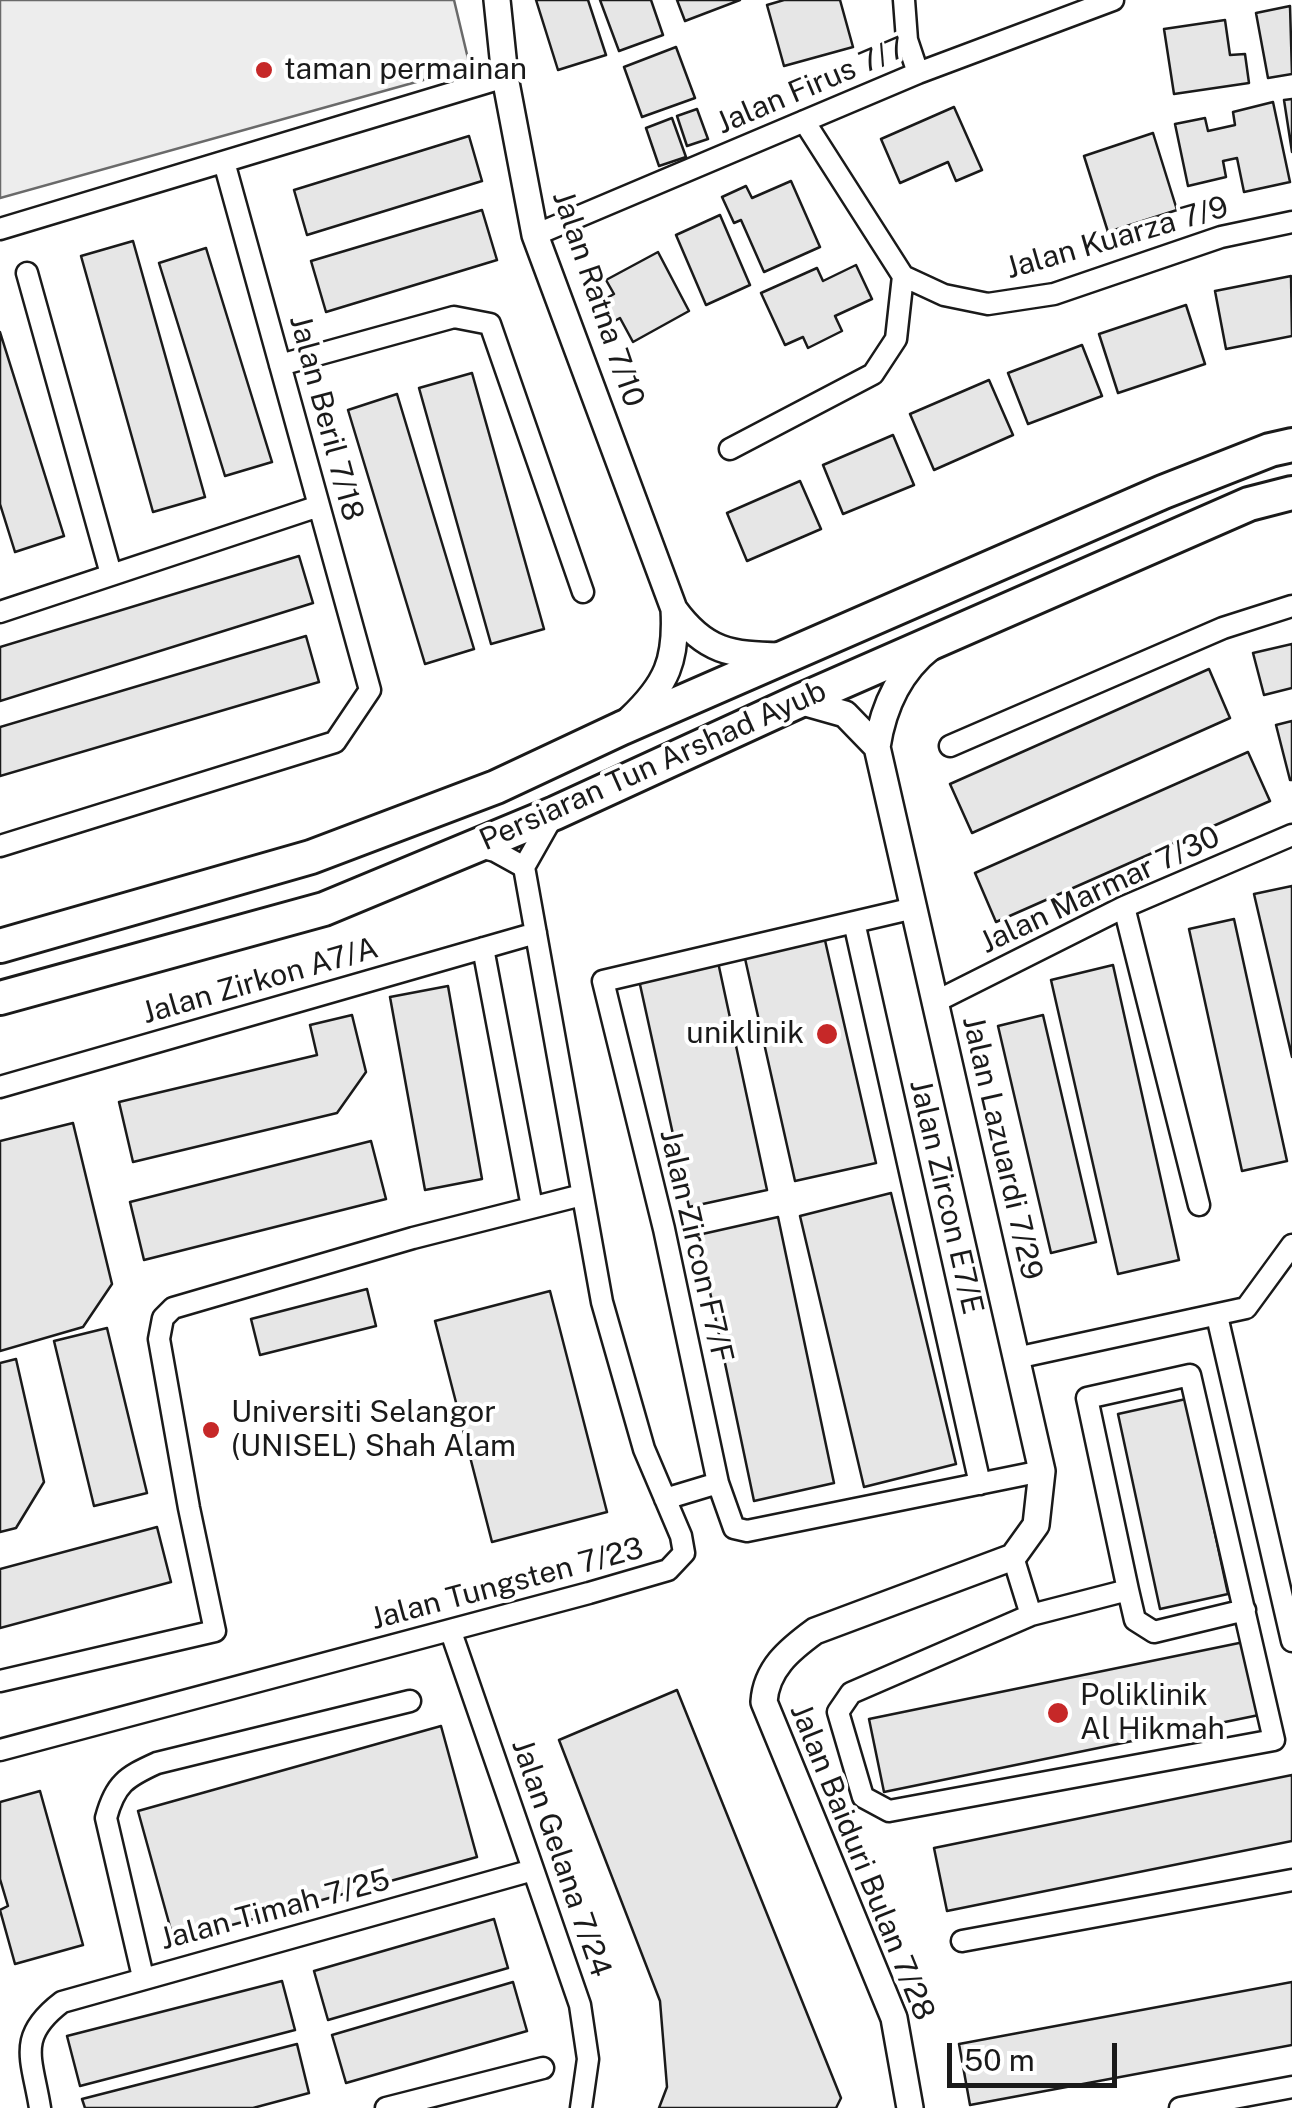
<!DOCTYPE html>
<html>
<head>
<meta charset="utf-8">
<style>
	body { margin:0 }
	#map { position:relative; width:1292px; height:2108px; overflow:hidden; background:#fff; font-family:"Public Sans",sans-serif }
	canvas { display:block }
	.scale { position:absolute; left:947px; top:2043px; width:170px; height:45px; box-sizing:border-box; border:5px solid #1a1a1a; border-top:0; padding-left:12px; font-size:30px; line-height:35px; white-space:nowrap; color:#1a1a1a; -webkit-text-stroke:8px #fff; paint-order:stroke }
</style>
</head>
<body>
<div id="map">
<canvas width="1292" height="2108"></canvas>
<div class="scale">50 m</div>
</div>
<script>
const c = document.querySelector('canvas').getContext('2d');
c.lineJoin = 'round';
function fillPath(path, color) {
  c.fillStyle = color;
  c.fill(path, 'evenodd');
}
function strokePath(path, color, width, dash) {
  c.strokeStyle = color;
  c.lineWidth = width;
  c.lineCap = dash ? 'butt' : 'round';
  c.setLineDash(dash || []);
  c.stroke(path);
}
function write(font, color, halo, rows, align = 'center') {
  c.font = font + ' "Public Sans",sans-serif';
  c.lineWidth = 8;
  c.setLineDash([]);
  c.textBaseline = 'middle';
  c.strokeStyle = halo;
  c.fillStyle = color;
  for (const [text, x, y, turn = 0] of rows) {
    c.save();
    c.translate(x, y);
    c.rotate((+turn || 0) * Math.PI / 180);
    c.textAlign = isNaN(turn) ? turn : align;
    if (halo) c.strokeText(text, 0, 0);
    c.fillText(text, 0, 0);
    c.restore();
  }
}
const green = new Path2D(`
	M 0,0 L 454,0 L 470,67 L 0,198 Z`);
const building = new Path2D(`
	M 536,0 L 588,0 L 606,55 L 558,70 Z
	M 600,0 L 651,0 L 663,35 L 619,51 Z
	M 677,0 L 740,0 L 685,21 Z
	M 784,0 L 840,0 L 853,47 L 784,66 L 767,5 Z
	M 1290,6 L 1292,74 L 1268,78 L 1256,13 Z
	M 1225,20 L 1230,55 L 1245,54 L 1249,83 L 1174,94 L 1164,29 Z
	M 676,47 L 695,98 L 642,117 L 624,67 Z
	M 1292,99 L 1292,152 L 1284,100 Z
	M 1273,102 L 1290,182 L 1244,192 L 1237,158 L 1223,161 L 1226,177 L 1188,186 L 1175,124 L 1205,118 L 1208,131 L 1235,125 L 1233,112 Z
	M 954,107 L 982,170 L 956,181 L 948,162 L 900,183 L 881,139 Z
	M 697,109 L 708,139 L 687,146 L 677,116 Z
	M 672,118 L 686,157 L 659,166 L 646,128 Z
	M 1153,133 L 1177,210 L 1108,232 L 1084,156 Z
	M 469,136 L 482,181 L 307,235 L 294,190 Z
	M 791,181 L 820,247 L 764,272 L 741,220 L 734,223 L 722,197 L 746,186 L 752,198 Z
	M 482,210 L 497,260 L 326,312 L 311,261 Z
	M 720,215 L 750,285 L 706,305 L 676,235 Z
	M 133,241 L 205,497 L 153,512 L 81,256 Z
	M 206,248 L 272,462 L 225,476 L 159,263 Z
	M 658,252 L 689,311 L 633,342 L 620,318 L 609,324 L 598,303 L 614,294 L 606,280 Z
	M 856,265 L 872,299 L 835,316 L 842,331 L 808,348 L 803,337 L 785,345 L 761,293 L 817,268 L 823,281 Z
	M 1291,276 L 1292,336 L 1226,349 L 1215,291 Z
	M 1186,305 L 1205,364 L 1118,393 L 1099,334 Z
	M 0,332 L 64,536 L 15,552 L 0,504 Z
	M 1082,345 L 1102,396 L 1028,424 L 1008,373 Z
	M 472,373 L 544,629 L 491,644 L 419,388 Z
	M 989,380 L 1013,435 L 934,470 L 910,414 Z
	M 397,394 L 474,649 L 425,664 L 348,410 Z
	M 893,435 L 914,485 L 843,514 L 823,465 Z
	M 800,481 L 821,529 L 747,561 L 727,513 Z
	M 299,556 L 313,603 L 0,701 L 0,647 Z
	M 306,636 L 319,682 L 0,776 L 0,727 Z
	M 1292,644 L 1292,688 L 1264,695 L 1253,653 Z
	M 1209,669 L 1230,718 L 972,833 L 950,784 Z
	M 1292,721 L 1292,780 L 1290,780 L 1276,725 Z
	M 1248,752 L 1270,801 L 996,922 L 975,873 Z
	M 1292,886 L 1292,1057 L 1254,894 Z
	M 1234,919 L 1287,1161 L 1242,1171 L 1189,929 Z
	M 824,936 L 876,1163 L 795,1181 L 744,954 Z
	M 718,962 L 767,1190 L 689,1207 L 639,980 Z
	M 1113,965 L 1179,1260 L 1118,1274 L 1051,980 Z
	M 448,986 L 482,1179 L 425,1190 L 390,997 Z
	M 352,1015 L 366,1072 L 337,1113 L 133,1162 L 119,1102 L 317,1055 L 310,1025 Z
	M 1043,1015 L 1096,1242 L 1051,1253 L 998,1026 Z
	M 73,1123 L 112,1284 L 83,1327 L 0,1351 L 0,1141 Z
	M 371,1141 L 386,1199 L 144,1260 L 130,1202 Z
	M 891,1193 L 956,1464 L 864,1487 L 800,1216 Z
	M 778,1217 L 834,1483 L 754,1501 L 698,1235 Z
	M 367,1289 L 376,1326 L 260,1355 L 251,1319 Z
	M 550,1291 L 607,1512 L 492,1542 L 435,1321 Z
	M 107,1328 L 147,1493 L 94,1506 L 54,1341 Z
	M 16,1359 L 44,1482 L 16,1528 L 0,1532 L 0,1363 Z
	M 1186,1399 L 1228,1594 L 1160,1609 L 1118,1414 Z
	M 157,1527 L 171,1582 L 0,1628 L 0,1569 Z
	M 1244,1642 L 1259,1715 L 884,1792 L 869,1719 Z
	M 677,1690 L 841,2098 L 836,2108 L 659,2108 L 667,2087 L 660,2001 L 559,1740 Z
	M 441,1726 L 477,1857 L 174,1941 L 138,1811 Z
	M 1292,1775 L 1292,1841 L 947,1911 L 934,1848 Z
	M 40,1791 L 83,1945 L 15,1964 L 0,1910 L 8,1906 L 0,1879 L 0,1802 Z
	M 494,1919 L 508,1968 L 328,2020 L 314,1971 Z
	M 282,1981 L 295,2030 L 80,2086 L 67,2036 Z
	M 513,1982 L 527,2031 L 346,2083 L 332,2035 Z
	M 1292,1982 L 1292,2045 L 970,2105 L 959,2044 Z
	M 297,2044 L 309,2093 L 253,2108 L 85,2108 L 82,2099 Z`);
const minor = new Path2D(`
	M 904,0 L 907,40 L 918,73
	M 0,229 L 505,77
	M 535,235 L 918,73 L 1113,0
	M 27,273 L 111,574
	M 903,276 L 944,295 L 988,304 L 1054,294 L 1221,237 L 1292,222
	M 280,365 L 454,317 L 490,324 L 583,592
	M 730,449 L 873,374 L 896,339 L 903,276 L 804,121
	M 0,612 L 319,506
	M 950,746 L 1223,628 L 1292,606
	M 0,846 L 335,742 L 370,690 L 224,162
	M 476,846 L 495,851 L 524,867
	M 1124,907 L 1199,1205
	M 914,908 L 603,981 L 664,1229 L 718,1483 L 734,1528 L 747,1531 L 1042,1471
	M 854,922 L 980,1484
	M 483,948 L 532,1207
	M 935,1002 L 1124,907 L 1292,835
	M 0,1087 L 536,933
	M 1217,1316 L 1292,1641
	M 1016,1358 L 1246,1308 L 1292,1245
	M 665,1499 L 718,1483
	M 1013,1557 L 1031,1615
	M 1128,1590 L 1031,1615 L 851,1693 L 838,1712 L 863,1797 L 889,1811 L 1274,1740 L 1190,1375 L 1087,1398 L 1128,1590 L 1135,1620 L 1154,1632 L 1245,1610
	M 451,1632 L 580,2005 L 588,2059 L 581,2108
	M 0,1681 L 215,1631 L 189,1508 L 159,1339 L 163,1318 L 173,1308 L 413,1238 L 582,1195
	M 0,1750 L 589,1593 L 668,1570 L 684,1553 L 681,1536 L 644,1449 L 602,1302 L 524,867 L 554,814
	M 962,1941 L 1292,1880
	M 143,1977 L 106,1818 C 115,1784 126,1777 157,1763 L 410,1701
	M 40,2108 C 32,2058 16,2037 62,2002 L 533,1870
	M 386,2108 L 543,2068
	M 1180,2108 L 1292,2087`);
const tertiary = new Path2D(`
	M 497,0 L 505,77 L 535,235 L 674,609 C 705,652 731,655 781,656
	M 799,701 L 845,714 L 877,747
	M 630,719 C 667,684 677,660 674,609
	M 910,2108 L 894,2018 L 764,1702 C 766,1669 789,1650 815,1631 L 1013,1557 L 1036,1525 L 1042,1471 L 877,747 C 883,708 899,672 931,647`);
const primary = new Path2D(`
	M 0,946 L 311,857 L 496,787 L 622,728 L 1163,492 L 1270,450 L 1292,445
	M 0,998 L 324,909 L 555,813 L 799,701 L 1249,504 L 1292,493`);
const markers = [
	[264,70,10,"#c62828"],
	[827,1034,12,"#c62828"],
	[211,1430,10,"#c62828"],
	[1058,1713,12,"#c62828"]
];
const poiNames = [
	["taman permainan",284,70],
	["uniklinik",804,1034,"right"],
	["Universiti Selangor",231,1413],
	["(UNISEL) Shah Alam",231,1447],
	["Poliklinik",1080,1696],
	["Al Hikmah",1080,1730]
];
const streetNames = [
	["Jalan Firus 7/7",811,86,-23],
	["Jalan Kuarza 7/9",1117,238,-16],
	["Jalan Ratna 7/10",598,299,71],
	["Jalan Beril 7/18",326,418,75],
	["Persiaran Tun Arshad Ayub",653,766,-24],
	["Jalan Marmar 7/30",1100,890,-25],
	["Jalan Zirkon A7/A",260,981,-16],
	["Jalan Lazuardi 7/29",1002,1148,77],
	["Jalan Zircon E7/E",946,1197,77],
	["Jalan Zircon F7/F",696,1246,77],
	["Jalan Tungsten 7/23",507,1584,-15],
	["Jalan Gelana 7/24",561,1858,71],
	["Jalan Baiduri Bulan 7/28",862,1862,68],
	["Jalan Timah 7/25",275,1910,-15]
];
fillPath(green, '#ededed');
strokePath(green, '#6a6a6a', 2.5);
fillPath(building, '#e6e6e6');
strokePath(building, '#1a1a1a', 2.5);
strokePath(minor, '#1a1a1a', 25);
strokePath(tertiary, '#1a1a1a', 30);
strokePath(primary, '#1a1a1a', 38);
strokePath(minor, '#fff', 20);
strokePath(tertiary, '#fff', 25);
strokePath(primary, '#fff', 32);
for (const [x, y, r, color] of markers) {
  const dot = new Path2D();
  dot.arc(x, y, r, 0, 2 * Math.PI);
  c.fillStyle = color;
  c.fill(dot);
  strokePath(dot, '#fff', 4);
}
write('30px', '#1a1a1a', '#fff', poiNames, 'left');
write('30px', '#1a1a1a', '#fff', streetNames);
</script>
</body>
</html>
